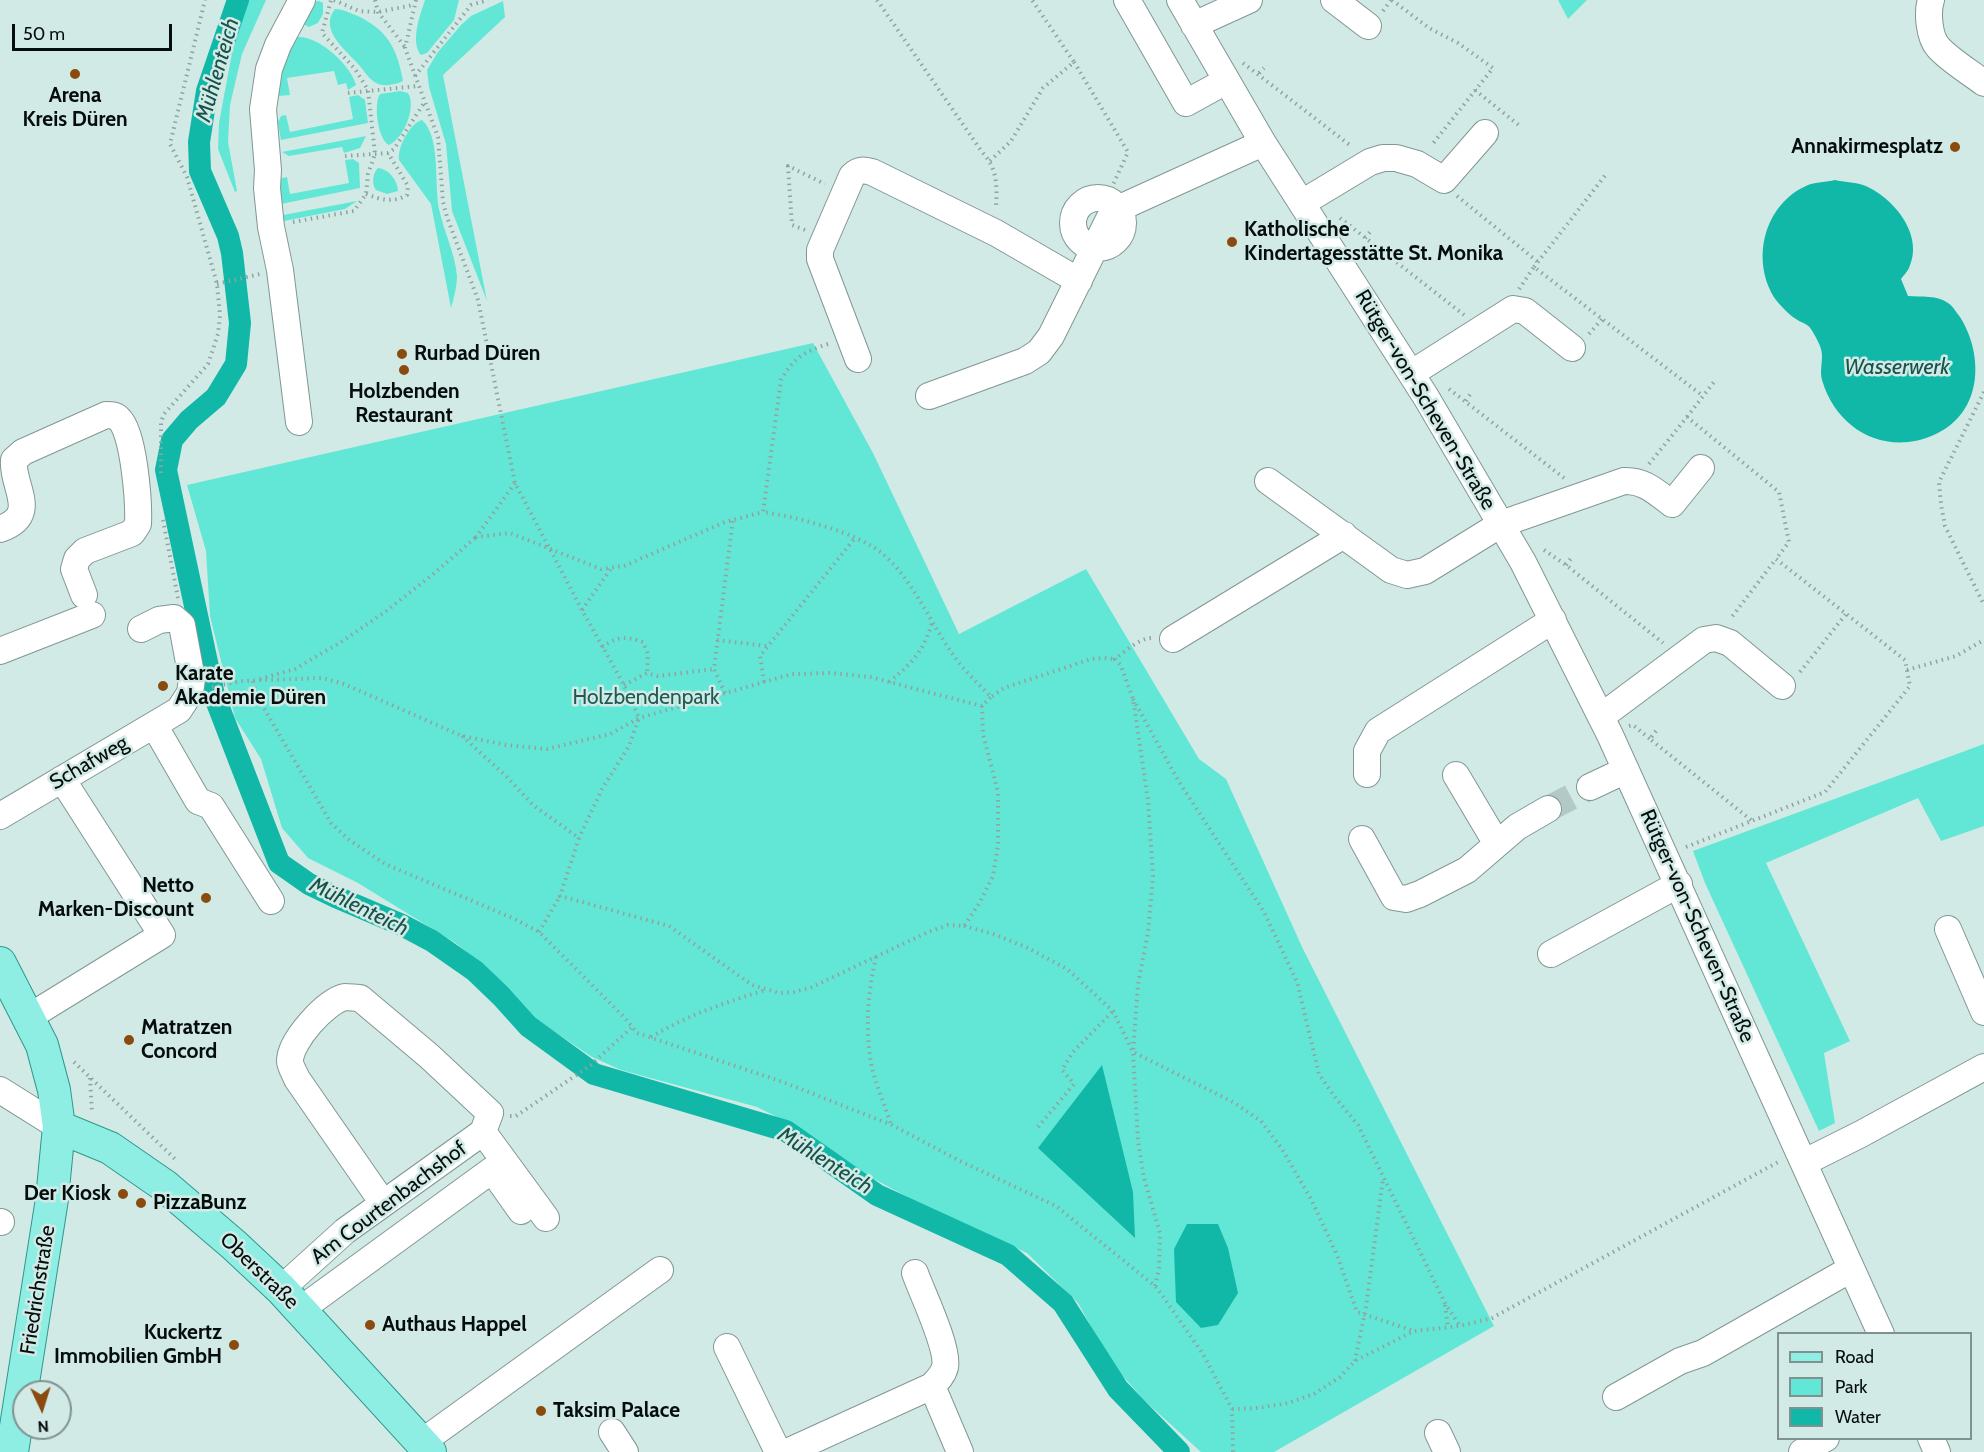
<!DOCTYPE html>
<html>
<head>
<meta charset="utf-8">
<style>
	body { margin:0 }
	#map { position:relative; width:1984px; height:1452px; overflow:hidden; background:#d2eae6; font-family:Cabin,sans-serif }
	canvas { display:block }
	.legend { position:absolute; left:1777px; top:1332px; width:195px; height:108px; box-sizing:border-box; background:#d2eae6; border:2px solid #80928f; margin:0; padding:8px 10px; list-style:none; font-size:18px; color:#060e0d }
	.legend li { display:flex; align-items:center; gap:12px; height:30px }
	.legend b { width:30px; border:2px solid #80928f }
	.north { position:absolute; left:12px; top:1380px; width:60px; height:60px; box-sizing:border-box; background:#d2eae6; border:2px solid #80928f; border-radius:50%; rotate:176deg; font-size:16px; font-weight:700; line-height:24px; text-align:center; color:#060e0d }
	.north::after { content:''; display:block; margin:auto; width:21px; height:27px; background:#8a4b10; clip-path:polygon(50% 0,100% 100%,50% 72%,0 100%) }
	.scale { position:absolute; left:12px; top:24px; width:160px; height:27px; box-sizing:border-box; border:3px solid #060e0d; border-top:0; padding-left:8px; font-size:18px; line-height:21px; white-space:nowrap; color:#060e0d; -webkit-text-stroke:4px #d2eae6; paint-order:stroke }
</style>
</head>
<body>
<div id="map">
<canvas width="1984" height="1452"></canvas>
<ul class="legend">
<li><b style="height:8px;background:#8feee3"></b>Road</li>
<li><b style="height:16px;background:#62e7d6"></b>Park</li>
<li><b style="height:16px;background:#11b8a7"></b>Water</li>
</ul>
<div class="north">N</div>
<div class="scale">50 m</div>
</div>
<script>
const c = document.querySelector('canvas').getContext('2d');
c.lineJoin = 'round';
function fillPath(path, color) {
  c.fillStyle = color;
  c.fill(path, 'evenodd');
}
function strokePath(path, color, width, dash) {
  c.strokeStyle = color;
  c.lineWidth = width;
  c.lineCap = dash ? 'butt' : 'round';
  c.setLineDash(dash || []);
  c.stroke(path);
}
function write(font, color, halo, rows, align = 'center') {
  c.font = font + ' Cabin,sans-serif';
  c.lineWidth = 5;
  c.setLineDash([]);
  c.textBaseline = 'middle';
  c.strokeStyle = halo;
  c.fillStyle = color;
  for (const [text, x, y, turn = 0] of rows) {
    c.save();
    c.translate(x, y);
    c.rotate((+turn || 0) * Math.PI / 180);
    c.textAlign = isNaN(turn) ? turn : align;
    if (halo) c.strokeText(text, 0, 0);
    c.fillText(text, 0, 0);
    c.restore();
  }
}
const green = new Path2D(`
	M 244,0 L 266,0 L 242,54 L 230,105 L 228,142 L 237,191 L 235,192 L 218,149 L 219,123 L 236,31 Z
	M 425,0 L 459,0 L 454,20 L 427,53 L 421,55 C 410,42 420,15 425,0 Z
	M 1558,0 L 1587,0 L 1568,19 Z
	M 319,1 L 323,3 L 323,14 L 318,23 L 309,27 L 301,23 L 314,2 Z
	M 503,1 L 505,17 L 443,75 L 487,301 L 452,211 L 446,144 L 429,87 L 427,70 L 438,52 L 461,25 L 471,16 Z
	M 335,9 C 343,9 350,13 358,16 C 388,31 397,48 403,81 C 396,85 383,87 376,83 C 369,79 364,71 359,65 C 347,51 318,30 335,9 Z
	M 298,37 C 319,36 351,65 356,85 L 348,90 L 346,83 L 338,85 L 334,71 L 287,78 L 290,95 L 278,96 L 277,86 L 288,47 Z
	M 400,91 L 408,93 C 417,108 403,139 389,145 C 378,140 373,104 380,94 Z
	M 358,95 L 365,100 L 368,123 L 281,140 L 278,122 L 281,116 L 286,115 L 290,132 L 353,119 L 349,97 Z
	M 422,120 C 441,137 434,184 439,209 C 444,232 455,253 457,276 C 457,287 454,297 451,308 L 431,204 L 399,160 C 397,148 410,123 422,120 Z
	M 366,136 L 360,148 L 344,153 L 342,147 L 289,156 L 282,152 Z
	M 353,159 L 359,163 L 360,188 L 276,205 L 278,179 L 287,177 L 290,194 L 349,183 L 345,160 Z
	M 378,168 C 389,169 398,181 398,191 L 387,194 L 376,190 C 371,183 373,173 378,168 Z
	M 357,201 L 345,209 L 284,221 L 278,216 Z
	M 813,343 L 873,453 L 959,634 L 1086,569 L 1199,759 L 1226,779 L 1303,949 L 1494,1326 L 1274,1452 L 1201,1452 L 1145,1401 L 1112,1364 L 1078,1303 L 1027,1253 L 911,1199 L 841,1161 L 791,1124 L 757,1107 L 621,1070 L 592,1057 L 524,1011 L 507,995 L 492,973 L 457,944 L 358,883 L 308,858 L 282,828 L 261,759 L 235,718 L 210,616 L 206,551 L 187,485 Z
	M 1984,744 L 1984,826 L 1941,841 L 1918,798 L 1766,863 L 1850,1041 L 1824,1053 L 1835,1123 L 1819,1131 L 1705,883 L 1693,851 Z`);
const water = new Path2D(`
	M 1835,180 C 1844,182 1854,182 1863,185 C 1892,196 1925,234 1909,268 C 1907,272 1903,276 1901,279 L 1908,296 C 1921,297 1938,295 1948,303 C 1953,306 1956,312 1960,317 C 1984,355 1983,412 1936,434 C 1887,457 1837,431 1822,380 C 1819,370 1824,359 1821,349 C 1819,342 1814,334 1811,329 C 1807,323 1801,323 1796,319 C 1789,315 1781,306 1776,300 C 1750,262 1763,204 1808,185 C 1816,182 1826,182 1835,180 Z
	M 1102,1065 L 1133,1192 L 1135,1238 L 1038,1148 Z
	M 1187,1224 L 1218,1224 L 1228,1248 L 1238,1293 L 1218,1325 L 1201,1328 L 1176,1302 L 1174,1249 Z`);
const canal = new Path2D(`
	M 238,0 L 207,91 L 199,142 L 200,171 L 228,236 L 232,253 L 240,323 L 236,364 L 216,397 L 189,420 L 172,440 L 166,470 L 214,695 L 279,863 L 309,884 L 336,897 L 402,925 L 432,941 L 475,971 L 501,996 L 528,1026 L 594,1074 L 786,1131 L 877,1195 L 1008,1255 L 1063,1303 L 1118,1389 L 1179,1452`);
const minorTunnel = new Path2D(`
	M 1548,809 L 1590,787`);
const path = new Path2D(`
	M 334,0 L 359,11 L 378,12 L 413,5
	M 375,0 L 378,12 L 405,47
	M 416,0 L 405,48 L 438,137 L 443,202 L 447,217 L 478,300 L 515,483 L 582,610 L 624,685 L 639,718 L 629,746 L 602,789 L 579,838
	M 877,0 L 982,152 C 998,169 997,186 996,208
	M 1392,0 L 1429,28 L 1458,43 L 1493,68 L 1431,146
	M 1383,11 L 1391,0
	M 1074,62 L 1128,152 L 1112,187
	M 1243,63 L 1351,146
	M 1259,73 L 1264,68
	M 415,76 L 471,5 L 488,0
	M 1475,90 L 1521,127
	M 348,93 L 418,86
	M 345,156 L 388,153 L 394,149 L 424,103
	M 990,161 L 1011,141 L 1043,88 L 1074,62 L 1032,0
	M 366,194 C 381,200 393,203 407,195 L 408,186 L 388,153
	M 1457,196 L 1538,262
	M 1340,218 L 1464,315
	M 293,222 L 354,211 L 366,194 L 368,174 L 375,154 L 368,90 L 355,69 L 322,33 L 331,0
	M 805,230 L 792,225 L 788,166 L 825,184
	M 1365,238 L 1370,232
	M 1534,267 L 1607,173
	M 217,284 L 260,274
	M 1519,289 L 1534,267 L 1703,396
	M 1589,334 L 1602,319
	M 828,344 C 804,352 794,357 781,380 L 763,512 C 796,517 857,532 883,554 C 914,581 930,623 954,656 C 964,671 979,684 991,697 L 1004,688 L 1091,659 L 1104,658 L 1115,659
	M 1449,389 L 1564,478
	M 1984,392 L 1939,482 L 1941,504 L 1945,526 L 1984,605
	M 1466,401 L 1471,393
	M 1687,417 L 1714,382
	M 1649,464 L 1687,417 L 1779,492 L 1789,542 L 1776,559
	M 161,473 L 161,422 L 164,414 L 208,364 L 218,334 L 220,315 L 217,284 L 187,177 L 170,144 L 205,0
	M 515,483 L 476,537 L 510,533 L 601,569 L 624,566 L 725,522 L 763,512
	M 163,520 L 178,598
	M 1544,550 L 1566,565 L 1663,643
	M 1566,565 L 1572,557
	M 582,610 L 612,567
	M 1151,638 C 1138,639 1126,651 1115,659 L 1121,666 L 1133,699 L 1148,800 L 1153,876 L 1148,933 L 1138,984 L 1133,1052 L 1138,1141 L 1144,1178 L 1160,1233 L 1159,1269 L 1155,1286
	M 717,640 L 767,646
	M 602,647 C 618,636 625,636 643,642 L 648,654 L 647,673
	M 1907,670 L 1956,656 L 1984,640
	M 1800,672 L 1846,614
	M 260,679 L 295,669 L 341,642 L 385,612 L 432,575 L 476,537
	M 253,681 L 255,690 L 262,705 L 331,823 L 348,839 L 385,864 L 515,919 L 539,932 L 625,1018 L 637,1033 L 783,1082 L 892,1125 L 958,1160 L 1056,1206 L 1155,1286 L 1162,1295 L 1203,1354 L 1232,1409 L 1233,1452
	M 764,682 L 760,656 L 855,538
	M 889,682 C 913,662 923,652 932,623
	M 624,685 L 647,673 L 658,676 L 714,669
	M 212,687 L 241,681 L 322,678 L 344,684 L 462,736 L 506,745 L 547,749 L 610,734 L 639,718 L 792,674 L 832,673 L 870,677 L 982,706 L 991,697
	M 725,693 L 714,669 L 733,519
	M 1133,699 L 1179,782 L 1264,912 L 1297,982 L 1319,1074 L 1334,1096 L 1358,1125 L 1445,1303 L 1460,1326
	M 1629,726 L 1633,725 L 1650,739
	M 1656,731 L 1650,739 L 1751,820
	M 462,736 L 506,776 L 533,805 L 579,838 L 560,896 L 669,926 L 752,985 L 779,993 L 794,992 L 810,988 L 928,932 L 948,925 L 964,926 L 980,902 L 993,876 L 998,845 L 998,792 L 983,734 L 982,706
	M 1686,847 L 1825,792 L 1910,686 L 1905,660 L 1776,559 L 1731,618
	M 964,926 L 993,934 L 1026,947 L 1067,969 L 1113,1011 L 1133,1052 L 1233,1102 L 1261,1121 L 1282,1149 L 1311,1199 L 1337,1255 L 1357,1312 L 1414,1331
	M 539,932 L 560,896
	M 876,957 C 868,992 865,1026 871,1063 C 875,1083 885,1105 891,1125
	M 651,1037 C 690,1014 722,1004 765,990
	M 74,1062 L 175,1159
	M 90,1078 L 92,1112
	M 510,1116 L 516,1116 L 591,1065 L 631,1028
	M 1038,1127 L 1074,1084 L 1062,1070 L 1073,1052 L 1113,1011
	M 1445,1305 L 1448,1328
	M 1355,1361 L 1366,1307 L 1383,1179
	M 1232,1409 L 1258,1408 L 1288,1403 L 1314,1394 L 1340,1377 L 1355,1361 L 1414,1331 L 1460,1326 L 1492,1318 L 1780,1161`);
const minor = new Path2D(`
	M 1127,0 L 1186,103 L 1226,81
	M 1180,0 L 1263,143 L 1426,397 L 1523,562 L 1610,735 L 1881,1334
	M 1334,0 L 1368,26
	M 1931,0 C 1927,12 1929,37 1938,47 C 1948,59 1971,73 1984,83
	M 1194,25 L 1249,0
	M1073 223a25 25 0 1 1 50 0a25 25 0 1 1-50 0Z
	M 1302,203 L 1370,162 L 1383,158 L 1396,158 L 1417,164 L 1444,180 L 1485,133
	M 858,359 L 820,259 L 820,250 L 852,176 C 859,169 864,170 872,172 L 996,233 L 1079,281
	M 1412,373 L 1513,309 L 1525,311 L 1572,348
	M 929,396 L 1025,361 L 1039,352 L 1051,336 L 1113,211 L 1263,143
	M 299,422 L 280,270 L 271,227 L 267,188 L 268,170 L 263,109 L 269,69 L 278,45 L 302,0
	M 1268,481 L 1391,570 L 1407,575 L 1425,571 L 1501,524 L 1624,481 C 1644,480 1656,492 1672,504 L 1701,468
	M 0,529 C 41,515 11,486 14,460 L 23,452 L 106,415 C 111,415 116,415 119,419 C 134,432 139,503 138,524 L 132,533 L 85,551 L 77,559 L 74,569 L 84,595
	M 1173,639 L 1344,535
	M 0,651 L 92,615
	M 1602,716 L 1704,640 L 1716,638 L 1730,643 L 1782,686
	M 154,725 L 198,801 L 211,806 L 271,901
	M 1367,774 L 1367,751 L 1378,731 L 1553,620
	M 1456,775 L 1497,844
	M 1590,787 L 1626,770
	M 0,816 L 179,710 L 190,693 L 192,679 L 182,625 L 174,618 L 159,620 L 141,629
	M 1362,839 L 1394,897 L 1406,899 L 1420,894 L 1467,870 L 1517,827 L 1548,809
	M 1948,929 L 1984,1012
	M 1551,954 L 1679,884
	M 29,1017 L 162,935 L 62,779
	M 0,1090 L 59,1127
	M 483,1132 L 546,1218
	M 1805,1162 L 1861,1134 L 1984,1067
	M 0,1222 L 1,1222
	M 281,1289 L 345,1231 L 483,1132 L 490,1113 L 429,1056 L 360,998 C 356,998 349,997 345,997 C 326,1001 290,1041 290,1061 C 290,1066 295,1074 297,1079 L 383,1203
	M 300,1310 L 492,1170 L 521,1211
	M 727,1347 L 778,1452
	M 932,1386 L 960,1452
	M 1616,1397 L 1680,1361 L 1703,1353 L 1851,1269
	M 612,1432 L 625,1452
	M 1438,1433 L 1447,1452
	M 1931,1438 L 1937,1452
	M 422,1442 L 660,1270
	M 787,1452 L 932,1386 C 938,1380 943,1375 945,1367 C 949,1348 922,1293 915,1273
	M 1802,1452 L 1826,1438`);
const major = new Path2D(`
	M 0,963 L 42,1045 L 54,1090 L 59,1127 L 52,1199 L 12,1452
	M 59,1127 L 110,1148 L 165,1186 L 234,1245 L 281,1289 L 430,1452`);
const markers = [
	[75,74,6,"#8a4b10"],
	[1955,147,6,"#8a4b10"],
	[1232,242,6,"#8a4b10"],
	[402,354,6,"#8a4b10"],
	[404,370,6,"#8a4b10"],
	[163,686,6,"#8a4b10"],
	[206,898,6,"#8a4b10"],
	[129,1040,6,"#8a4b10"],
	[123,1194,6,"#8a4b10"],
	[141,1203,6,"#8a4b10"],
	[370,1325,6,"#8a4b10"],
	[234,1345,6,"#8a4b10"],
	[541,1411,6,"#8a4b10"]
];
const poiNames = [
	["Arena",75,96,"center"],
	["Kreis Düren",75,120,"center"],
	["Annakirmesplatz",1943,147,"right"],
	["Katholische",1244,230],
	["Kindertagesstätte St. Monika",1244,254],
	["Rurbad Düren",414,354],
	["Holzbenden",404,392,"center"],
	["Restaurant",404,416,"center"],
	["Karate",175,674],
	["Akademie Düren",175,698],
	["Netto",194,886,"right"],
	["Marken-Discount",194,910,"right"],
	["Matratzen",141,1028],
	["Concord",141,1052],
	["Der Kiosk",111,1194,"right"],
	["PizzaBunz",153,1203],
	["Authaus Happel",382,1325],
	["Kuckertz",222,1333,"right"],
	["Immobilien GmbH",222,1357,"right"],
	["Taksim Palace",553,1411]
];
const streetNames = [
	["Rütger-von-Scheven-Straße",1425,400,59],
	["Schafweg",89,763,-30],
	["Rütger-von-Scheven-Straße",1697,926,66],
	["Am Courtenbachshof",389,1203,-37],
	["Oberstraße",259,1271,44],
	["Friedrichstraße",38,1290,-81]
];
const parkNames = [
	["Holzbendenpark",646,698]
];
const waterNames = [
	["Mühlenteich",218,70,-74],
	["Wasserwerk",1897,368],
	["Mühlenteich",359,907,26],
	["Mühlenteich",825,1161,32]
];
fillPath(green, '#62e7d6');
fillPath(water, '#11b8a7');
strokePath(canal, '#11b8a7', 22);
strokePath(minorTunnel, '#b3c9c5', 26, [26, 13]);
strokePath(minor, '#819793', 28);
strokePath(major, '#2f988c', 34);
strokePath(path, '#90a3a0', 4, [1.5, 4.5]);
strokePath(minor, '#fff', 26);
strokePath(major, '#8feee3', 32);
for (const [x, y, r, color] of markers) {
  const dot = new Path2D();
  dot.arc(x, y, r, 0, 2 * Math.PI);
  c.fillStyle = color;
  c.fill(dot);
  strokePath(dot, '#d2eae6', 2);
}
write('bold 21px', '#060e0d', '#d2eae6', poiNames, 'left');
write('21px', '#060e0d', '#d2eae6', streetNames);
write('21px', '#205a52', '#d2eae6', parkNames);
write('italic 22px', '#17524b', '#d2eae6', waterNames);
</script>
</body>
</html>
